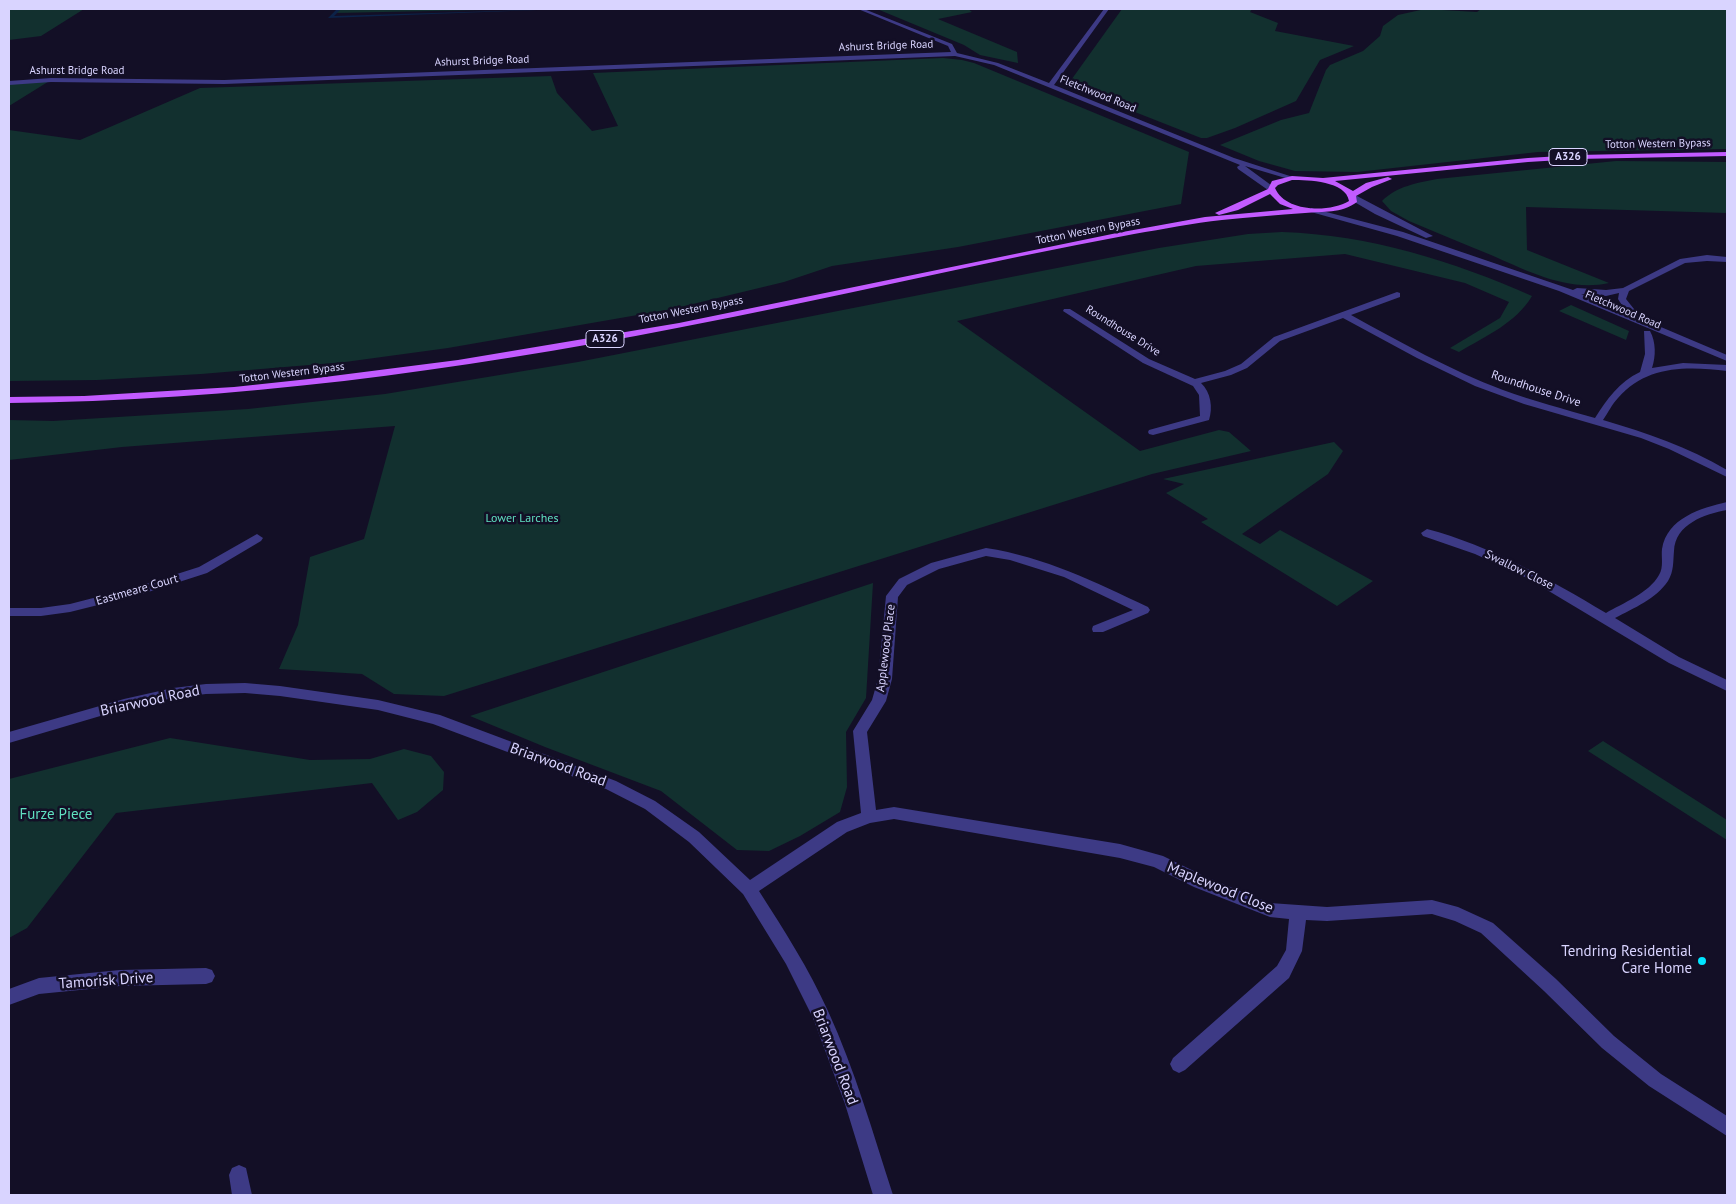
<!DOCTYPE html>
<html>
<head>
<meta charset="utf-8">
<style>
	body { margin:0 }
	#map { position:relative; width:1736px; height:1204px; overflow:hidden; background:#130f26; font-family:"PT Sans",sans-serif }
	canvas { display:block }
	.frame { position:absolute; inset:0; border:10px solid #d9d4ff; pointer-events:none }
</style>
</head>
<body>
<div id="map">
<canvas width="1736" height="1204"></canvas>
<div class="frame"></div>
</div>
<script>
const c = document.querySelector('canvas').getContext('2d');
c.lineJoin = 'round';
function fillPath(path, color) {
  c.fillStyle = color;
  c.fill(path, 'evenodd');
}
function strokePath(path, color, width, dash) {
  c.strokeStyle = color;
  c.lineWidth = width;
  c.lineCap = dash ? 'butt' : 'round';
  c.setLineDash(dash || []);
  c.stroke(path);
}
function write(font, color, halo, rows, align = 'center') {
  c.font = font + ' "PT Sans",sans-serif';
  c.lineWidth = 5;
  c.setLineDash([]);
  c.textBaseline = 'middle';
  c.strokeStyle = halo;
  c.fillStyle = color;
  for (const [text, x, y, turn = 0] of rows) {
    c.save();
    c.translate(x, y);
    c.rotate((+turn || 0) * Math.PI / 180);
    c.textAlign = isNaN(turn) ? turn : align;
    if (halo) c.strokeText(text, 0, 0);
    c.fillText(text, 0, 0);
    c.restore();
  }
}
const green = new Path2D(`
	M 9,9 L 84,9 L 41,36 L 9,40 Z
	M 338,9 L 532,9 L 334,13 Z
	M 877,9 L 968,9 L 972,12 L 938,19 L 1017,52 L 1018,63 L 980,55 L 964,45 Z
	M 1122,9 L 1252,9 L 1250,12 L 1278,23 L 1275,31 L 1354,46 L 1320,60 L 1296,101 L 1235,128 L 1207,138 L 1201,138 L 1084,92 L 1069,83 Z
	M 1425,9 L 1477,12 L 1481,9 L 1727,9 L 1727,149 L 1538,152 L 1357,172 L 1295,171 L 1259,161 L 1220,145 L 1281,120 L 1309,113 L 1326,70 L 1330,65 L 1363,51 L 1380,36 L 1383,26 L 1398,15 Z
	M 943,58 L 962,60 L 974,63 L 1189,152 L 1181,204 L 958,247 L 832,266 L 784,282 L 672,309 L 448,348 L 345,362 L 201,374 L 97,380 L 9,381 L 9,130 L 80,140 L 200,88 L 551,76 L 557,93 L 592,131 L 618,126 L 593,73 Z
	M 51,80 L 9,106 L 9,83 Z
	M 1616,161 L 1727,162 L 1727,213 L 1526,207 L 1527,250 L 1609,283 C 1567,292 1528,271 1491,255 C 1463,244 1436,232 1409,221 L 1391,211 L 1382,201 C 1397,186 1417,183 1437,179 Z
	M 1282,232 C 1370,235 1453,261 1532,296 C 1516,323 1486,336 1459,352 L 1450,348 L 1500,318 L 1509,302 L 1465,283 L 1345,254 L 1196,266 L 957,321 L 1140,451 L 1219,430 L 1229,432 L 1251,451 L 1152,474 L 444,696 L 394,694 L 362,674 L 279,669 L 298,625 L 310,557 L 364,539 L 395,426 L 122,447 L 9,460 L 9,420 L 53,421 L 248,409 L 385,394 L 578,362 L 1159,248 L 1248,234 Z
	M 1571,305 L 1629,331 L 1626,340 L 1559,311 Z
	M 1334,442 L 1343,451 L 1328,474 L 1242,534 L 1260,544 L 1280,530 L 1373,581 L 1337,606 L 1201,522 L 1208,519 L 1166,493 L 1184,484 L 1163,479 Z
	M 873,583 L 866,698 L 846,732 L 847,787 L 840,812 L 800,836 L 769,851 L 737,850 L 661,791 L 545,747 L 470,716 Z
	M 170,738 L 310,760 L 370,759 L 404,749 L 431,756 L 444,772 L 443,790 L 417,812 L 398,820 L 372,783 L 116,813 L 27,928 L 9,938 L 9,779 Z
	M 1603,741 L 1727,820 L 1727,840 L 1588,751 Z`);
const stream = new Path2D(`
	M 337,9 L 341,9 L 334,16 L 563,9 L 328,18 Z`);
const minor = new Path2D(`
	M 858,9 L 864,9 L 952,44 L 957,53 L 998,63 L 1049,83 L 1104,9 L 1109,9 L 1054,85 L 1234,158 L 1296,178 L 1292,180 L 1245,166 L 1275,188 L 1268,190 L 1238,169 L 1237,167 L 1240,165 L 994,65 L 955,56 L 224,84 L 51,82 L 9,85 L 9,81 L 51,78 L 224,80 L 951,52 L 948,46 Z
	M 1351,196 L 1357,196 L 1433,236 L 1426,238 L 1375,214 L 1351,200 Z
	M 1311,208 L 1403,232 L 1573,290 L 1577,288 L 1606,290 L 1623,288 L 1680,259 L 1707,255 L 1727,257 L 1727,262 L 1707,261 L 1685,263 L 1629,291 L 1626,299 L 1642,319 L 1727,355 L 1727,361 L 1559,291 L 1397,236 L 1311,212 ZM 1619,293 L 1618,299 L 1627,313 L 1581,294 L 1606,296 Z
	M 1397,292 L 1400,293 L 1400,297 L 1351,315 C 1400,342 1450,370 1503,390 C 1533,401 1564,409 1595,418 C 1607,399 1619,382 1640,372 L 1645,354 L 1644,331 L 1650,331 C 1656,342 1656,356 1652,368 L 1683,363 L 1727,365 L 1727,371 C 1688,366 1646,365 1618,398 C 1612,404 1608,413 1603,420 C 1647,433 1688,447 1727,470 L 1727,477 L 1669,449 L 1641,438 L 1524,404 L 1475,386 L 1417,358 L 1343,318 L 1280,341 L 1247,368 L 1231,375 L 1201,383 C 1211,392 1213,408 1209,420 L 1153,435 L 1149,434 L 1148,432 L 1149,430 L 1200,416 L 1199,395 L 1193,386 L 1143,363 L 1063,311 L 1064,309 L 1070,309 L 1149,359 L 1195,379 L 1225,371 L 1241,364 L 1274,337 Z
	M 1727,502 L 1727,510 C 1705,514 1675,524 1674,551 C 1673,562 1674,571 1668,581 C 1656,599 1634,608 1615,618 L 1679,657 L 1727,680 L 1727,691 L 1669,663 L 1527,578 L 1475,554 L 1423,536 L 1421,533 L 1427,529 C 1491,546 1549,579 1606,613 C 1623,603 1649,593 1659,575 C 1664,567 1661,557 1662,549 C 1667,518 1701,508 1727,502 Z
	M 257,534 L 263,538 L 261,541 L 207,573 L 142,594 L 70,612 L 41,616 L 9,616 L 9,608 L 41,608 L 70,604 L 136,587 L 199,567 Z
	M 986,548 C 1045,557 1095,582 1148,607 L 1150,610 L 1148,613 L 1103,632 L 1093,632 L 1092,629 L 1093,626 L 1133,610 L 1064,577 L 1010,560 L 986,556 L 939,569 L 907,585 L 898,597 L 892,679 L 886,701 L 867,732 L 876,810 L 894,807 L 1120,844 L 1163,856 L 1206,877 L 1270,903 L 1327,907 L 1432,900 L 1458,907 L 1493,923 L 1556,979 L 1614,1036 L 1661,1074 L 1727,1116 L 1727,1136 L 1649,1086 L 1602,1048 L 1544,991 L 1481,933 L 1455,921 L 1432,914 L 1327,921 L 1306,920 L 1302,951 L 1289,978 L 1185,1070 L 1179,1073 L 1173,1070 L 1170,1064 L 1173,1058 L 1277,966 L 1286,950 L 1289,919 L 1270,917 L 1194,887 L 1154,867 L 1120,858 L 894,819 L 870,823 L 847,832 L 759,891 C 784,930 809,969 828,1011 C 855,1070 873,1133 893,1195 L 873,1195 L 845,1104 L 813,1018 L 786,964 L 743,894 L 689,842 L 645,809 L 606,789 L 433,724 L 378,710 L 280,696 L 245,693 L 206,694 L 173,698 L 124,709 L 9,743 L 9,732 L 124,699 L 173,688 L 206,684 L 245,683 L 280,686 L 378,700 L 440,715 L 616,781 L 655,801 L 699,832 L 750,880 L 837,822 L 861,813 L 853,731 L 872,700 L 878,679 L 886,596 L 899,579 L 931,563 Z
	M 206,968 L 212,970 L 215,976 L 212,982 L 206,984 L 120,986 L 39,994 L 9,1005 L 9,989 L 39,978 L 120,970 Z
	M 239,1165 L 246,1168 L 252,1195 L 232,1195 L 229,1175 L 232,1168 Z`);
const major = new Path2D(`
	M 1727,152 L 1727,156 L 1577,159 L 1528,162 L 1335,181 L 1353,191 L 1366,183 L 1388,177 L 1392,179 L 1372,187 L 1356,196 L 1357,202 C 1341,214 1323,211 1305,213 C 1277,215 1250,217 1222,220 C 1193,223 1164,229 1134,234 C 981,262 830,299 677,328 C 456,371 233,401 9,403 L 9,397 L 84,396 L 234,387 L 309,379 L 458,360 L 679,323 L 1117,233 L 1205,217 L 1293,209 L 1280,204 L 1270,194 L 1238,210 L 1219,215 L 1215,213 L 1268,189 L 1272,181 L 1292,176 L 1323,178 L 1528,158 L 1577,155 ZM 1292,180 C 1308,180 1346,181 1349,201 C 1329,213 1285,212 1275,188 L 1278,185 Z`);
const markers = [
	[1702,961,5,"#00e5ff"]
];
const farStreetnames = [
	["Ashurst Bridge Road",886,46,-2],
	["Ashurst Bridge Road",482,61,-2],
	["Ashurst Bridge Road",77,71],
	["Fletchwood Road",1098,94,22],
	["Totton Western Bypass",1658,144,-1],
	["Totton Western Bypass",1088,231,-11],
	["Totton Western Bypass",691,310,-11],
	["Fletchwood Road",1623,310,23],
	["Roundhouse Drive",1123,331,32],
	["Totton Western Bypass",292,373,-7]
];
const shields = [
	[1568,157,38],
	[605,339,38]
];
const shieldNames = [
	["A326",1568,157],
	["A326",605,339]
];
const streetNames = [
	["Roundhouse Drive",1536,389,18],
	["Swallow Close",1519,570,26],
	["Eastmeare Court",137,590,-16],
	["Applewood Place",886,648,-83]
];
const parkNames = [
	["Lower Larches",522,519]
];
const nearStreetnames = [
	["Briarwood Road",150,701,-12],
	["Briarwood Road",558,765,20],
	["Maplewood Close",1220,888,22],
	["Tamorisk Drive",106,981,-4],
	["Briarwood Road",835,1057,69]
];
const nearParknames = [
	["Furze Piece",56,815]
];
const nearPoinames = [
	["Tendring Residential",1692,952],
	["Care Home",1692,969]
];
fillPath(green, '#12302f');
fillPath(stream, '#0c2248');
fillPath(minor, '#3d3a85');
fillPath(major, '#c25bff');
for (const [x, y, r, color] of markers) {
  const dot = new Path2D();
  dot.arc(x, y, r, 0, 2 * Math.PI);
  c.fillStyle = color;
  c.fill(dot);
  strokePath(dot, '#130f26', 2);
}
write('11px', '#d9d4ff', '#130f26', farStreetnames);
for (const [x, y, w] of shields) {
  const box = new Path2D();
  box.roundRect(x - w / 2, y - 8.5, w, 17, 4);
  c.fillStyle = '#130f26';
  c.fill(box);
  strokePath(box, '#d9d4ff', 1);
}
write('bold 11px', '#d9d4ff', null, shieldNames);
write('12px', '#d9d4ff', '#130f26', streetNames);
write('12px', '#5fe0c0', '#130f26', parkNames);
write('15px', '#d9d4ff', '#130f26', nearStreetnames);
write('15px', '#5fe0c0', '#130f26', nearParknames);
write('15px', '#d9d4ff', '#130f26', nearPoinames, 'right');
</script>
</body>
</html>
